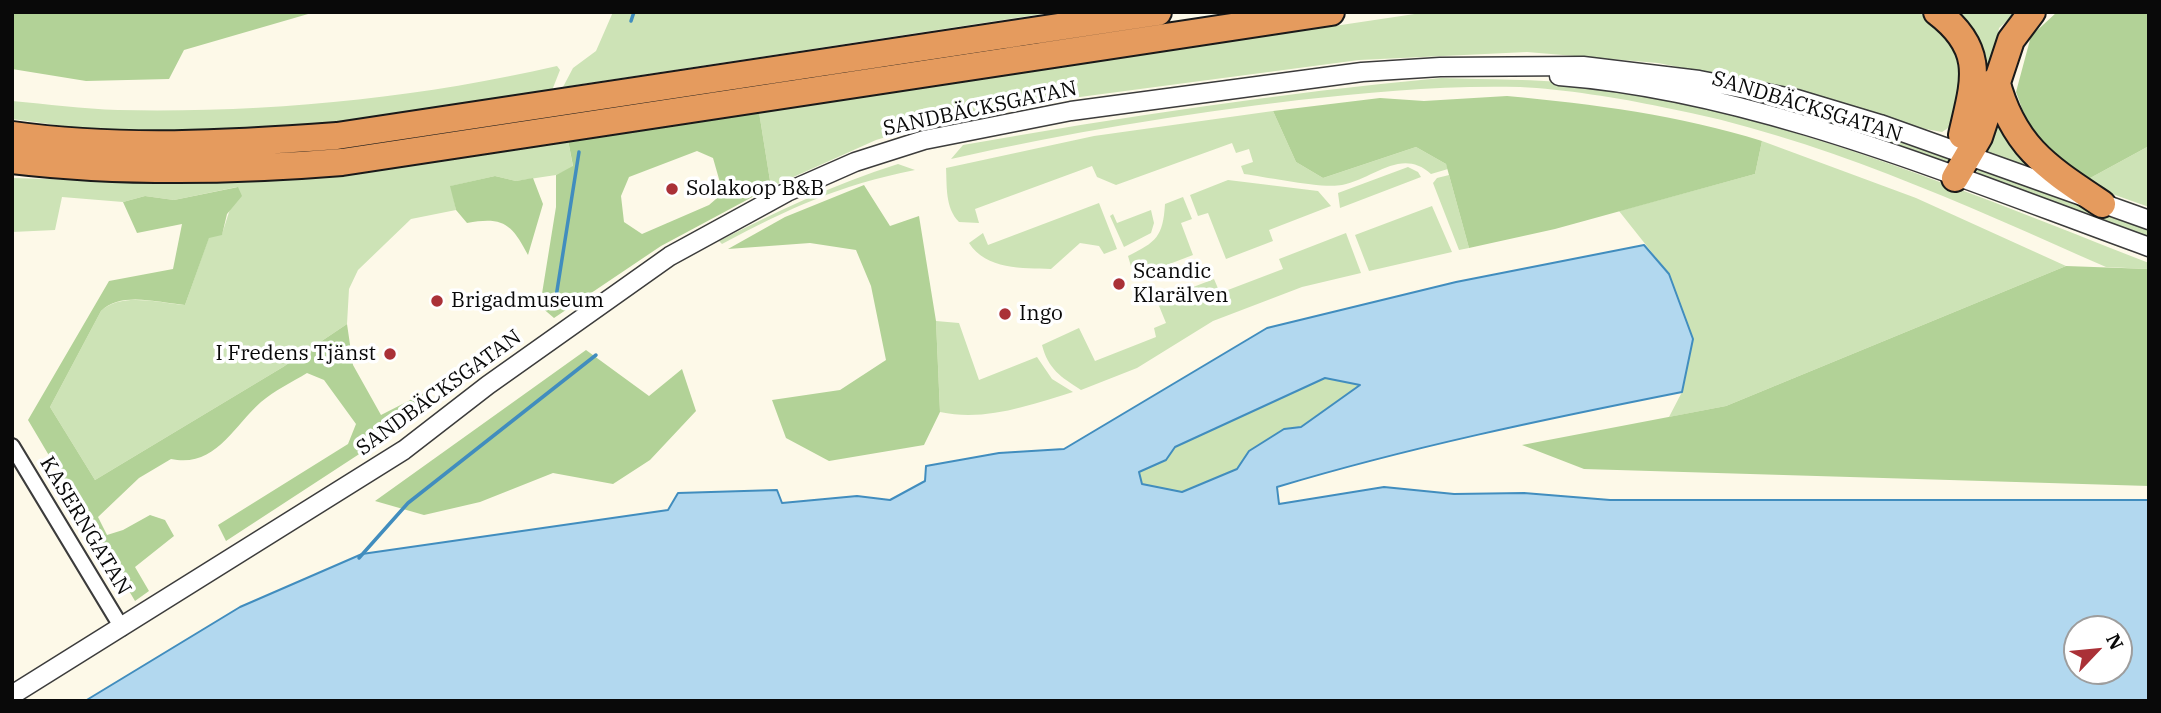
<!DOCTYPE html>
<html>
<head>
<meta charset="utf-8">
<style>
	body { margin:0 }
	#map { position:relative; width:2161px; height:713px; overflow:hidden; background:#fdf9e8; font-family:"IBM Plex Serif",serif }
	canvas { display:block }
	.frame { position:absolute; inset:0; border:14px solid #090909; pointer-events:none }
	.north { position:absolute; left:2063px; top:615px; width:70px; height:70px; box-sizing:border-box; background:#fff; border:2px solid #9d9d9d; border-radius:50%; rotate:64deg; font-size:19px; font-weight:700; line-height:28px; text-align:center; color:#090909 }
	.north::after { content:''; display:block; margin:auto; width:24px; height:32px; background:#aa3137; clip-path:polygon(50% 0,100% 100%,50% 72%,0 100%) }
</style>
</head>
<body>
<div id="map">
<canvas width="2161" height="713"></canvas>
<div class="frame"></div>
<div class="north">N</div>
</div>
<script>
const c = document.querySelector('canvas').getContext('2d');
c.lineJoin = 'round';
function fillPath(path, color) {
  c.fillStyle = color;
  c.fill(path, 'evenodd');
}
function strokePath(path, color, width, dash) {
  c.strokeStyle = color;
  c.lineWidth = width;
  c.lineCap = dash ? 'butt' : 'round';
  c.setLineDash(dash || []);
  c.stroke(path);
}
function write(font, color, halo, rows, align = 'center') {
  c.font = font + ' "IBM Plex Serif",serif';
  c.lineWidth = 7;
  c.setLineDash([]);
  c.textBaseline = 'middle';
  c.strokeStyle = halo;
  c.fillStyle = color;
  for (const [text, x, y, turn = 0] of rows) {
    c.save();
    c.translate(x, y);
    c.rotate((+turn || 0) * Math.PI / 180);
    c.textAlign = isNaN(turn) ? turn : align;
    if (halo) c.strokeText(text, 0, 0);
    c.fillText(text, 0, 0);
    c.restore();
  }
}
const green = new Path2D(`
	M 613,12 L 1055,12 L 563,87 L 573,68 L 596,51 Z
	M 1428,12 L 1918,12 L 1949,31 L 1963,47 L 1956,123 L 1942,132 L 1920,128 L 1809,93 L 1658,63 L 1527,52 L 1359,60 L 974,111 L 876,140 L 771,187 L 759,112 Z
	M 1956,12 L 2017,12 L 1999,28 L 1990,89 L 1969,146 L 1982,54 L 1967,22 Z
	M 557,66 L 560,70 L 551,93 L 302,126 L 196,131 L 93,130 L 12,119 L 12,101 C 47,104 83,109 118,110 C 267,113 413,99 557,66 Z
	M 1600,76 C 1633,79 1668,81 1701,86 C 1788,101 1871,129 1954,160 L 1933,163 L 1832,125 Z
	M 1441,78 C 1488,80 1537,78 1584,85 C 1781,113 1965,191 2149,263 L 2149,269 L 2106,267 C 1963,204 1817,136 1662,107 C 1620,98 1563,89 1520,87 C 1446,85 1372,92 1299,100 C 1181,114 1066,133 951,159 L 963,145 C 1122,117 1280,93 1441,78 Z
	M 1273,111 L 1296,162 L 1323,178 L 1416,147 L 1446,164 L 1448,169 L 1431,174 C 1401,147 1374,179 1342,185 C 1322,189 1267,177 1244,174 L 1241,166 L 1253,162 L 1249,149 L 1236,153 L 1232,143 L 1116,185 L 1097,177 L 1092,166 L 975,209 L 979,223 L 959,222 C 945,208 947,186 946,168 L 1094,136 Z
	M 1993,114 L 2042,175 L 1982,153 Z
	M 568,140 L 573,167 L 556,175 L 516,181 L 495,176 L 451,186 L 456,210 L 411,219 L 358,270 L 349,289 L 347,324 L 283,367 L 95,480 L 50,407 L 101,311 C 121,292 159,303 185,305 L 209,237 L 222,234 L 237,187 L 174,200 L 145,196 L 123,202 L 62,197 L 55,230 L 12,232 L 12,178 L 191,183 L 258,180 Z
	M 1762,141 L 1916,198 L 2066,266 L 1726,406 L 1669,417 L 1682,392 L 1669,274 L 1619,211 L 1755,174 Z
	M 2149,146 L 2149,207 L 2081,183 Z
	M 898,164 L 915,170 C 837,186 792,207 722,244 L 719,241 C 777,211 835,184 898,164 Z
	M 1408,167 L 1418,172 L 1421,177 L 1340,208 L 1338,193 Z
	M 1980,167 L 2149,229 L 2149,237 L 2019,189 L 1995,185 L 1976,171 Z
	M 1449,175 L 1469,248 L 1459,250 L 1433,183 L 1437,178 Z
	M 1228,180 L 1318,191 L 1331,206 L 1269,230 L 1273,241 L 1226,259 L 1208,213 L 1198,216 L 1190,195 Z
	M 1183,197 L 1192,219 L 1181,223 L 1193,255 L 1143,274 L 1144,277 L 1135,280 L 1128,256 C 1156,242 1163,237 1165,204 Z
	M 1099,203 L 1117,249 L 1104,254 L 1099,246 L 1080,243 L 1051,269 C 1023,268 986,270 969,243 L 983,233 L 988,245 Z
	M 1432,206 L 1452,252 L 1369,271 L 1355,235 Z
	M 1151,210 L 1154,223 L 1151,233 L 1124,247 L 1110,216 L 1113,214 L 1117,223 Z
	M 1346,233 L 1361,273 L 1302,287 L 1213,321 L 1137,368 L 1081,390 C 1061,377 1048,369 1042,345 L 1079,328 L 1095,361 L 1156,337 L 1154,328 L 1166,323 L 1157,301 L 1214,279 L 1220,293 L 1283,269 L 1279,259 Z
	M 936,321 L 959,323 L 979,380 L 1037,357 L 1052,379 L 1073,392 C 1030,405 985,422 940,412 Z
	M 1325,378 L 1360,385 L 1300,427 L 1284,429 L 1249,451 L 1237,469 L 1182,492 L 1142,484 L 1139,472 L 1166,460 L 1175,447 Z`);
const forest = new Path2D(`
	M 12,12 L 315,12 L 184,50 L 169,79 L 86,81 L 12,69 Z
	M 2057,12 L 2149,12 L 2149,146 L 2081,183 L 2034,141 L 2016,92 L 2031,36 Z
	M 1507,96 C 1594,104 1679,115 1762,141 L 1755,174 L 1555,229 L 1469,248 L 1446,164 L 1416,147 L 1323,178 L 1296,162 L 1273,111 L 1380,98 L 1424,101 Z
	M 759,112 L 771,187 L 661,246 L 554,318 L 540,306 L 556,207 L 556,175 L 573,166 L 568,140 ZM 697,151 L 713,158 L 723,193 L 709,205 L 642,234 L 624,222 L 621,196 L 629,177 Z
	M 495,176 L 516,181 L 533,178 L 543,204 L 528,255 C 512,224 503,216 467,223 L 456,210 L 450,186 Z
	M 864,185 L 890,226 L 919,216 L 936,321 L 940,412 L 924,445 L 829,461 L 786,438 L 772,400 L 840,390 L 886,360 L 871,286 L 856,250 L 810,243 L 728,249 L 785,217 Z
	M 238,187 L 242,196 L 227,214 L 222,235 L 209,238 L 185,305 C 159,303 121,291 101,311 L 50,407 L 95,480 L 283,367 L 347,324 L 353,365 L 381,415 L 426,392 L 439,402 L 226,541 L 218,525 L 348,444 L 356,424 L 324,380 L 307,373 C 292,382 274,391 261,402 C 232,428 215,468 171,459 L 139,478 L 98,517 L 107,535 L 123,530 L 150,515 L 165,520 L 174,536 L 135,567 L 149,591 L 135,601 L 28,420 L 109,281 L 173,269 L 182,224 L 137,233 L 123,202 L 145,196 L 174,200 Z
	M 2066,266 L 2149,269 L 2149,486 L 1584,469 L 1522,445 L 1726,406 Z
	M 586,350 L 649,396 L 682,369 L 696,411 L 650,460 L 613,484 L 553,473 L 480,502 L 424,515 L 375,501 Z`);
const water = new Path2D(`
	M 1644,245 L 1669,274 L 1693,339 L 1682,392 C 1546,419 1410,447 1277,487 L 1279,504 L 1384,487 L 1454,494 L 1524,493 L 1610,500 L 2149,500 L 2149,701 L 85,701 L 240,607 L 362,554 L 668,510 L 678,493 L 777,490 L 782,503 L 857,496 L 890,500 L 925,481 L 926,466 L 999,453 L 1064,449 L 1267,328 L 1456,282 ZM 1325,378 L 1360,385 L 1301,427 L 1284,429 L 1249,451 L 1237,469 L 1182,492 L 1142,484 L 1139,472 L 1166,460 L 1175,447 ZM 2077,629 L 2119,629 L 2119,671 L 2077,671 Z`);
const stream = new Path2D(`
	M 631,21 L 634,12
	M 556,297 L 579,152
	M 359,558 L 408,503 L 596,355`);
const minor = new Path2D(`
	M 12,446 L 122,628`);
const tertiary = new Path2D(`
	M 1559,76 C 1757,91 1963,180 2149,247
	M 12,695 L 404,450 L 488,385 L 670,256 L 787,192 L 855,162 L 924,140 L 1071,111 L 1362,72 L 1440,67 L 1583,66 L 1699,80 L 1797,99 L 1880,124 L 2149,220`);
const motorway = new Path2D(`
	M 1937,12 C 1987,50 1974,82 1962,135
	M 1996,80 C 2013,147 2048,168 2102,204
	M 12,135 C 120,150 229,144 337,136 L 1158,12
	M 12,160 C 122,173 232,171 342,162 L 1331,12
	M 1955,178 L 1979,137 L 2011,40 L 2032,12`);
const markers = [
	[672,189,7,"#aa3137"],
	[1119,284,7,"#aa3137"],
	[437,301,7,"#aa3137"],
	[1005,314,7,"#aa3137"],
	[390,354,7,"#aa3137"]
];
const streetNames = [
	["SANDBÄCKSGATAN",1807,107,17],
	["SANDBÄCKSGATAN",980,109,-12],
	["SANDBÄCKSGATAN",439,393,-36],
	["KASERNGATAN",85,526,59]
];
const poiNames = [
	["Solakoop B&B",686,189],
	["Scandic",1133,272],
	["Klarälven",1133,296],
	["Brigadmuseum",451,301],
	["Ingo",1019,314],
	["I Fredens Tjänst",376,354,"right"]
];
fillPath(green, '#cde3b6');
fillPath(forest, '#b2d297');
fillPath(water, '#b2d8ef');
strokePath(water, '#418dbe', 2);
strokePath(stream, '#418dbe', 3.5);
strokePath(minor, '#3c3c3c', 18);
strokePath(tertiary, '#3c3c3c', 21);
strokePath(motorway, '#1a1a1a', 30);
strokePath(minor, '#fff', 14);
strokePath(tertiary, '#fff', 18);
strokePath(motorway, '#e59b5e', 26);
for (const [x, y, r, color] of markers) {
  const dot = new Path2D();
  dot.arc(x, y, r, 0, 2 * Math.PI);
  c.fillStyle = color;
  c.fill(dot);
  strokePath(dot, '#fff', 2.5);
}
write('21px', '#090909', '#fff', streetNames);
write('21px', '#090909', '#fff', poiNames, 'left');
</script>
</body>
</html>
